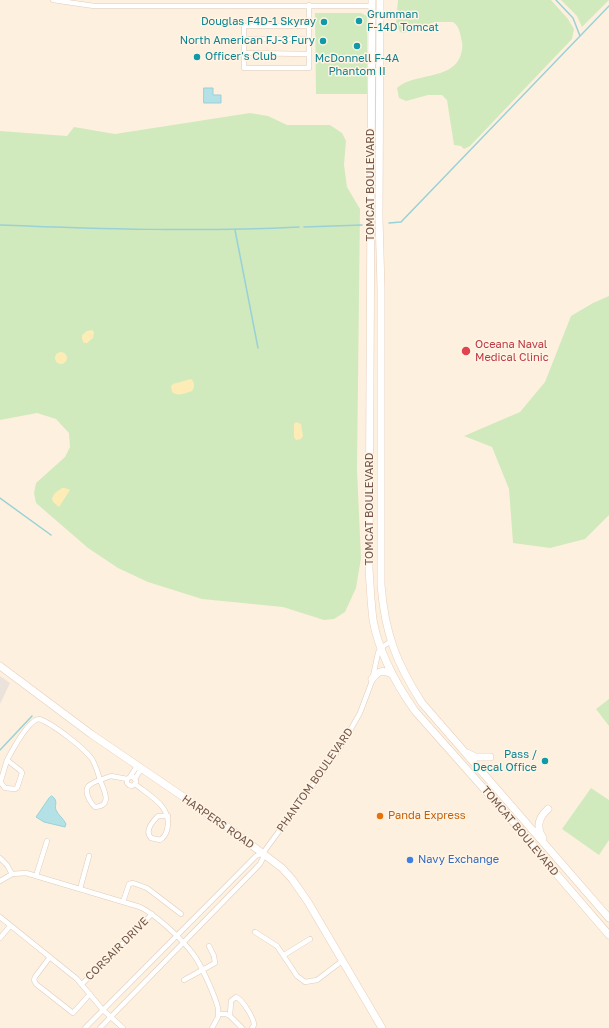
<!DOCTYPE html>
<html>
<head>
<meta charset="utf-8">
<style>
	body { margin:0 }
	canvas { display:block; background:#fdf0de }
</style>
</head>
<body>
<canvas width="609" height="1028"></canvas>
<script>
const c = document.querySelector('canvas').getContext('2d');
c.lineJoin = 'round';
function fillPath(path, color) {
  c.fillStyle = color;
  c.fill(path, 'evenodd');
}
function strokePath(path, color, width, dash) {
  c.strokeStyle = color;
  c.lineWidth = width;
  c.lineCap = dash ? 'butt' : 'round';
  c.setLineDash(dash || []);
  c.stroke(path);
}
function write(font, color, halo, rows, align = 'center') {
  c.font = font + ' "Golos Text",sans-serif';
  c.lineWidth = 3;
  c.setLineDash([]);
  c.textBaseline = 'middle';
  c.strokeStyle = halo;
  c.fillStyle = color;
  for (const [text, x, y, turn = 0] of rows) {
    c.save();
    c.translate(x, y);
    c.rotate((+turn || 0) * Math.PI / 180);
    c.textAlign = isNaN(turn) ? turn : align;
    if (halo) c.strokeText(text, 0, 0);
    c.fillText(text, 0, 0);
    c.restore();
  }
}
const industrial = new Path2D(`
	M 0,676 L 10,683 L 0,704 Z`);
const green = new Path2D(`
	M 398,0 L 551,0 L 568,19 L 574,29 L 572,39 L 470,146 L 464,149 L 461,146 L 454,145 L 447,100 L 442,95 L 428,95 L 406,101 L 399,98 L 397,88 C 413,73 451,80 460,57 C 462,51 463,48 462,42 C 460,34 460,27 453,22 L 435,22 L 404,33 L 400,32 L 396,24 Z
	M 561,0 L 609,0 L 582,27 L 577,16 Z
	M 315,13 L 361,13 L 367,16 L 367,94 L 316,94 Z
	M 250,113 L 268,116 L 287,125 L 330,125 L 342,133 L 346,141 L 344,165 L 347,187 L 360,209 L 357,470 L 361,558 L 356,588 L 345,612 L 334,619 L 324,620 L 283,607 L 202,599 L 148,582 L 118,568 L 88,548 L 36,503 L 34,493 L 36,483 L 65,457 L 70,447 L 69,433 L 56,419 L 37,413 L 0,420 L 0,131 L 67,136 L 74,127 L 115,134 Z
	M 609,296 L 609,515 L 585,539 L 550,548 L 513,543 L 509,489 L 492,447 L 464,436 L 520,412 L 545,382 L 571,316 L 593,303 Z
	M 609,699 L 609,726 L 596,709 Z
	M 591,788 L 609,800 L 609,840 L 599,855 L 562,829 Z`);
const sand = new Path2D(`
	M 92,330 L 94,332 L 93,338 L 87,343 L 84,343 L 82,339 L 82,335 L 87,331 Z
	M55 358a6 6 0 1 1 12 0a6 6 0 1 1-12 0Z
	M 191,379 C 195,382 195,388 192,391 C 185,393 178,397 172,392 L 171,386 L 173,384 Z
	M 296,422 L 301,424 L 303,436 L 301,439 L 296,440 L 294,437 L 294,424 Z
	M 62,488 L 65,488 L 70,490 L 59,507 L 53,502 L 52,498 L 55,493 Z`);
const water = new Path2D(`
	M 204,88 L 213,88 L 213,95 L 221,95 L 221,103 L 204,103 Z
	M 52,796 C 59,801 54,805 56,810 C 58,815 64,819 66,824 L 65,827 L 44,822 L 36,817 L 49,798 Z`);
const stream = new Path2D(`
	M 556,0 L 573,18 L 580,36
	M 389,223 L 401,222 L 609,6
	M 0,225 C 100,229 199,232 299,227
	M 304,227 L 362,225
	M 235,230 L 258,348
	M 0,498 L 51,535
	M 0,750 L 32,716`);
const street = new Path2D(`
	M 53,0 L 94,6 L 373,6
	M 309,26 L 244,26 L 244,68 L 309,68 C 309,47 309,26 309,5
	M 244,39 L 309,39
	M 244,53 L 309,54
	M 7,760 C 12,751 28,720 39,719 C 52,723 84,748 92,759 C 96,766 98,773 100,780 L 111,776 L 127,779
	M 7,760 L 21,771 L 22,773 L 17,788 L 15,789 L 5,788 L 1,783 L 1,780 Z
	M 130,777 L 137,766
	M 127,779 L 130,777 L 133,777 L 136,781 L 135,784
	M 127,779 L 127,783 L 129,785 L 132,786 L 135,784
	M 135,779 L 141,769
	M 100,780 C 104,790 113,806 95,807 C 92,805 91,802 89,799 C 83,787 89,784 100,780 Z
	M 135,784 C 150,796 173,807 167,830 C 166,834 165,837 160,840 L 151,838 C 144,831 152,822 158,816 L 168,816
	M 0,858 L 7,865 L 12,874
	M 36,876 L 47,841
	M 0,881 L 12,874 L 26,873 L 140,907 C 155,914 183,940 193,954 C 201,964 215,996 218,1008 L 218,1017 L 212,1028
	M 80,889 L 89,856
	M 123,902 L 129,884 L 133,883 L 147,888 L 181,914
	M 0,917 L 77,979 L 103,1010 L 123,1028
	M 255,932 L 277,946 L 297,976 L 305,982 L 317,980 L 342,961
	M 0,938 L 10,926
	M 284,955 L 310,939
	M 50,957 L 35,977 L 34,980 L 36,984 L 73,1013 L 90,994
	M 184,980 L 215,963 L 214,956 L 209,946
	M 82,984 L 152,914
	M 218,1014 L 226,1014 L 230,1016
	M 85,1028 L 256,856 L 263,853
	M 100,1028 L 260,864 L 263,858 L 263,853 L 340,748 L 360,713 L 372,681 L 378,653 L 381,648 L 391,641
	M 242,1028 L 230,1016 L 231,1001 L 236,997 C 242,999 254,1018 254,1025 L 252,1028`);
const secondary = new Path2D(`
	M 372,0 L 369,568 C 370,585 371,603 373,620 C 379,653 396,684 415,711 L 524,834 L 559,877 L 609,935
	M 380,0 L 379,218 L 381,288 L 381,585 C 385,633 396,663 422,703 L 609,918
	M 0,666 L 91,734 L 229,828 L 282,868 L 292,879 L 308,902 L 382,1028
	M 372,679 C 379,670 383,670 392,674
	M 467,753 L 475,757 L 490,757
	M 543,838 C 536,827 538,818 548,809`);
const markers = [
	[359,21,4,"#0f9aa8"],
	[324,22,4,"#0f9aa8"],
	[323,41,4,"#0f9aa8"],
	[357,46,4,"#0f9aa8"],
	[197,57,4,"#0f9aa8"],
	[466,351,5,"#e0444e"],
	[545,761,4,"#0f9aa8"],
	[380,816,4,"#e8710a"],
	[410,860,4,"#3f7fe0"]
];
const cultureNames = [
	["Grumman",367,15,"left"],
	["F-14D Tomcat",367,28,"left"],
	["Douglas F4D-1 Skyray",316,22],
	["North American FJ-3 Fury",315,41],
	["Officer's Club",205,57,"left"],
	["McDonnell F-4A",357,59,"center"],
	["Phantom II",357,72,"center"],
	["Pass /",537,755],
	["Decal Office",537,768]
];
const streetNames = [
	["TOMCAT BOULEVARD",371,185,-90],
	["TOMCAT BOULEVARD",370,509,-90],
	["PHANTOM BOULEVARD",315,780,-55],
	["HARPERS ROAD",218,822,35],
	["TOMCAT BOULEVARD",520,831,50],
	["CORSAIR DRIVE",117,949,-45]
];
const healthNames = [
	["Oceana Naval",475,345],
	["Medical Clinic",475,358]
];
const foodNames = [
	["Panda Express",388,816]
];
const shopNames = [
	["Navy Exchange",418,860]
];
fillPath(industrial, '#ebe2db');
fillPath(green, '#d1eabd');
fillPath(sand, '#feecb7');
fillPath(water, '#b3e1e6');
strokePath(water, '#99d1d8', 1);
strokePath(stream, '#99d1d8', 1.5);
strokePath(street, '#e1cbbb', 5.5);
strokePath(secondary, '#e8ceba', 8);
strokePath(street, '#fff', 4.5);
strokePath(secondary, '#fff', 7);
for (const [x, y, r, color] of markers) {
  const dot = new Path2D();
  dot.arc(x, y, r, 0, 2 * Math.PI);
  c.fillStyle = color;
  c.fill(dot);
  strokePath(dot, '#fff4e5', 1.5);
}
write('11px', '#0d838f', '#fff4e5', cultureNames, 'right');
write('11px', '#735546', '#fff4e5', streetNames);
write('11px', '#be3a42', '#fff4e5', healthNames, 'left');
write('11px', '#c56008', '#fff4e5', foodNames, 'left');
write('11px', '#366cbe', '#fff4e5', shopNames, 'left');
</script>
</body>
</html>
